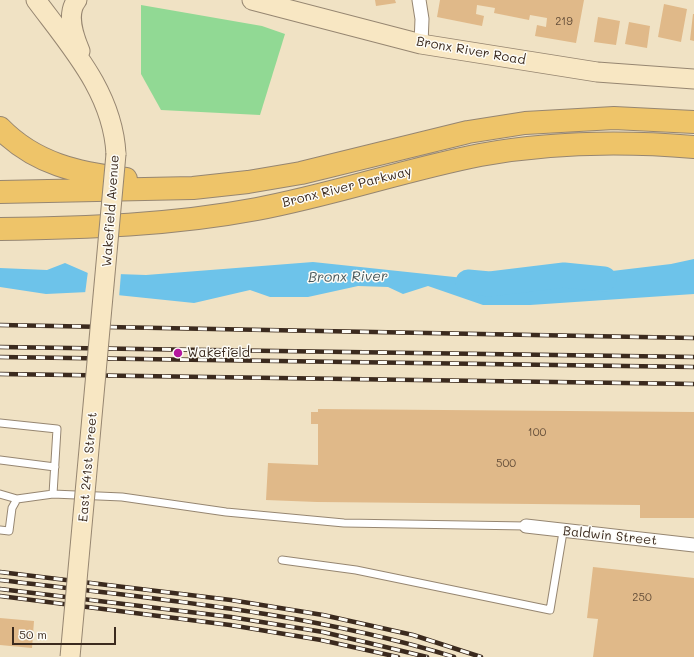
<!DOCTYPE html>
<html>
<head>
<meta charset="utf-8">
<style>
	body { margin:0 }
	#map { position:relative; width:694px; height:657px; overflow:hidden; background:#f0e2c4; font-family:Mali,sans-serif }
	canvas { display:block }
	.scale { position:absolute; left:12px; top:627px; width:104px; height:18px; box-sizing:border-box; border:2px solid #3b2a1e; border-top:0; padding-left:5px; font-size:12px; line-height:14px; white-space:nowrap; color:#3b2a1e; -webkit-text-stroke:3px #fdfcf7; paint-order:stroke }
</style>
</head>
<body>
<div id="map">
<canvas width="694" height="657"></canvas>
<div class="scale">50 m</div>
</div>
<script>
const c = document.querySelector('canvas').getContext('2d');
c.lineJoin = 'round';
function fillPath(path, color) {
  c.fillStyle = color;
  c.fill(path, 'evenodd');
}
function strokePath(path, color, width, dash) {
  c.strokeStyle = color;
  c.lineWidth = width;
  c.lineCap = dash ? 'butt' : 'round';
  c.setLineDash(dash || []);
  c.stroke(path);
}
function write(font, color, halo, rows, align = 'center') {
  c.font = font + ' Mali,sans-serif';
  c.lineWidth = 3;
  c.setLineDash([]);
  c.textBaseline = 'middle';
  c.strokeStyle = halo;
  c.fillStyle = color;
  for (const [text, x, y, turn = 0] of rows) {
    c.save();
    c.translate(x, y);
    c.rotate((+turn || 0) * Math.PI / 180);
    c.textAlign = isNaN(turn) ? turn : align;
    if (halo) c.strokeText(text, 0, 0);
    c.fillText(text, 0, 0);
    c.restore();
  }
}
const green = new Path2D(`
	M 141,5 L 262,26 L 285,34 L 260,115 L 161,110 L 141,74 Z`);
const water = new Path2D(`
	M 694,259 L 694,294 L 530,305 L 483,305 L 428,286 L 403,294 L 388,287 L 358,286 L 308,297 L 270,297 L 250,290 L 194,303 L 88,292 L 46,294 L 0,287 L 0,268 L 47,270 L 65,263 L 88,273 L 146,275 L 313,262 L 511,283 L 671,264 Z`);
const pier = new Path2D(`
	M 88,271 L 121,273 L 119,298 L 85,294 Z`);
const river = new Path2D(`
	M 468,282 L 490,284 L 564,275 L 604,279`);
const building = new Path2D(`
	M 375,0 L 395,0 L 396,3 L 376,6 Z
	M 440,0 L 584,0 L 576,43 L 535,36 L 537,25 L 546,27 L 547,18 L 530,15 L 529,20 L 494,13 L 495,8 L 477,5 L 476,14 L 484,16 L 482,26 L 437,17 Z
	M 664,4 L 687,9 L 681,42 L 658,37 Z
	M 693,14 L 694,14 L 694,41 L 690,40 Z
	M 598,17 L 620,21 L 616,45 L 594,42 Z
	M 629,22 L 650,26 L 647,48 L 625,44 Z
	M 318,409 L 694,412 L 694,518 L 640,518 L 640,505 L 317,502 L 266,500 L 268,463 L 318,465 L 318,424 L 311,424 L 311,412 L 318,412 Z
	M 593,567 L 694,578 L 694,657 L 593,657 L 598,619 L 587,618 Z
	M 0,618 L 34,621 L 32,648 L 0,645 Z`);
const lane = new Path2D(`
	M 0,423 L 57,429 L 53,494
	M 0,460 L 55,467
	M 0,494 L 17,499
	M 0,530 L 9,531 L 12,508 L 17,499 L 53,494 L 122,497 L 226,512 L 344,523 L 526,526
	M 282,560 L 356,570 L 550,610 L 563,532`);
const street = new Path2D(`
	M 419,0 L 422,19 L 421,44
	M 526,526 L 694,545`);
const secondary = new Path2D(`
	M 36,0 C 71,47 113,93 116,154
	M 77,0 C 66,13 74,37 80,51
	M 252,0 L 421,44 L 597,72 L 694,79`);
const highway = new Path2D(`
	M 0,128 C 35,164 78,173 126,179
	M 0,192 L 193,188 L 248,182 L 301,173 L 468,132 L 525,123 L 614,118 L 694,122
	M 0,229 C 86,228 172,225 257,209 C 332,195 404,170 480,155 C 551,142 622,141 694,147`);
const rail = new Path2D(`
	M 0,325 L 694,338
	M 0,347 L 694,357
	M 0,357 L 694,367
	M 0,374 L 694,384
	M 0,572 L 231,600 L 323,615 L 413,635 L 481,657
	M 0,580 C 152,599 307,611 454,657
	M 0,589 L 231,617 L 323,632 L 427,657
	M 0,596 L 230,625 L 321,640 L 398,657`);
const secondaryBridge = new Path2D(`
	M 70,657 L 116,154`);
const markers = [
	[178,353,5,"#b5179e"]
];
const numberNames = [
	["219",564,22],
	["100",537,433],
	["500",506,464],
	["250",642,598]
];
const streetNames = [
	["Bronx River Road",471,51,10],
	["Bronx River Parkway",347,187,-14],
	["Wakefield Avenue",111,211,-86],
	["East 241st Street",88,467,-85],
	["Baldwin Street",610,536,6]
];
const poiNames = [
	["Wakefield",187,353]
];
const waterNames = [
	["Bronx River",348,277,-1]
];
fillPath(green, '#91d994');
fillPath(water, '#6dc3ea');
fillPath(pier, '#f0e2c4');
strokePath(river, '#6dc3ea', 25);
fillPath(building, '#e0b989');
strokePath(lane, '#968671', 9);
strokePath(street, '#968671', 15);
strokePath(secondary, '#968671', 21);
strokePath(highway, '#968671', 24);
strokePath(lane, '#fff', 7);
strokePath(street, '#fff', 13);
strokePath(secondary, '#f8e7c3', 19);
strokePath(highway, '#eec469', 22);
strokePath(rail, '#3b2a1e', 4.5);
strokePath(rail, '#fdfcf7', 3, [9]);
strokePath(secondaryBridge, '#968671', 21, []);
strokePath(secondaryBridge, '#f8e7c3', 19);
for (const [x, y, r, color] of markers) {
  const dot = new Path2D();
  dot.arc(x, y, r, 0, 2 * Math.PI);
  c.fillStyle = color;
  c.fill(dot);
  strokePath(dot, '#fdfcf7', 1.5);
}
write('11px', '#644e39', null, numberNames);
write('13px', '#3b2a1e', '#fdfcf7', streetNames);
write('13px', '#3b2a1e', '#fdfcf7', poiNames, 'left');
write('italic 14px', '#4a585b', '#fdfcf7', waterNames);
</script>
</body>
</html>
